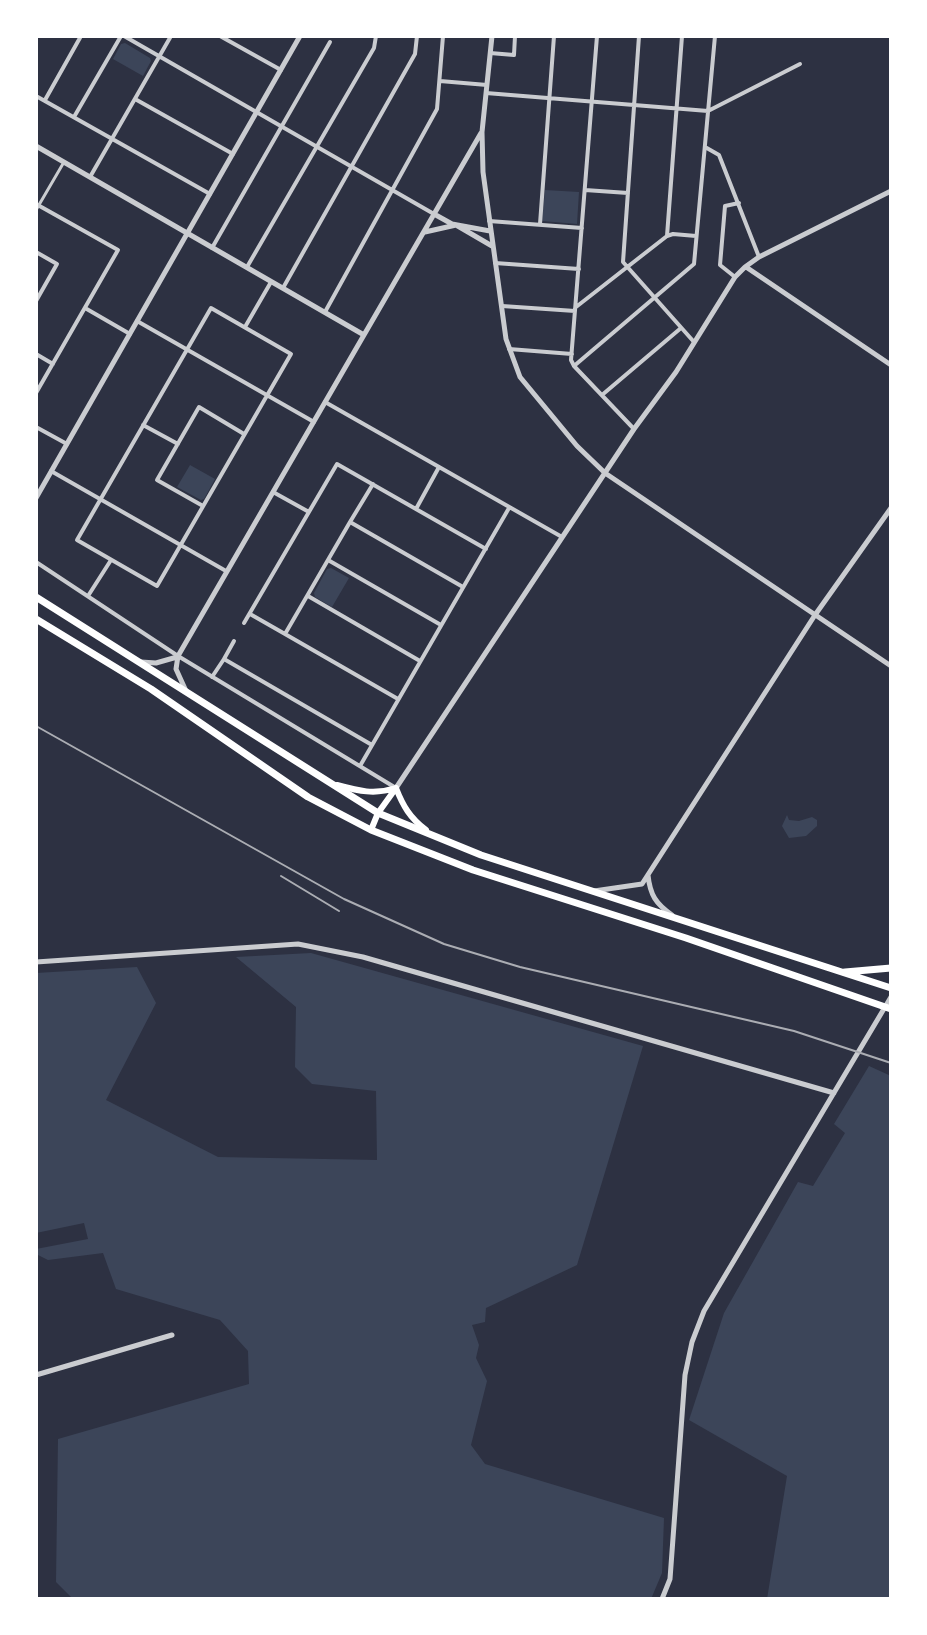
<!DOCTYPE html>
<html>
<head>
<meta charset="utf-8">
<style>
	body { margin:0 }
	#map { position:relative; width:927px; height:1635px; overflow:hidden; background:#2d3142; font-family:"Nunito Sans",sans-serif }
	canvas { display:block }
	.frame { position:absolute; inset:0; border:38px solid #fff; pointer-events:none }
</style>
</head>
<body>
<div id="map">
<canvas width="927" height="1635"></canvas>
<div class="frame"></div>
</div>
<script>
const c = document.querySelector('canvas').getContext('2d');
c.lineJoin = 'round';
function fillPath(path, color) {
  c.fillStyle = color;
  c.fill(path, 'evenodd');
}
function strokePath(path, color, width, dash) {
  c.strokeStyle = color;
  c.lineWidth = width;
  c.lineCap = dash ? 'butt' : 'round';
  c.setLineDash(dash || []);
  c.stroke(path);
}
const green = new Path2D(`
	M 125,43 L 150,58 L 151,61 L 143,76 L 113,59 L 121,44 Z
	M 545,190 L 579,192 L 577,224 L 542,221 Z
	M 190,465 L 215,479 L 204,499 L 201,500 L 177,487 Z
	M 331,568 L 349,578 L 332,607 L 315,597 L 314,593 L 327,569 Z
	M 787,815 L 789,820 L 799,821 L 812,817 L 817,820 L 817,826 L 806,836 L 789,838 L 782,826 Z
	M 311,953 L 643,1046 L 577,1265 L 486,1308 L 485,1322 L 472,1325 L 479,1345 L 476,1358 L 487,1381 L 471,1445 L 485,1464 L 664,1518 L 662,1573 L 651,1599 L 73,1599 L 56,1582 L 58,1439 L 249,1384 L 248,1351 L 220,1320 L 116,1289 L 103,1253 L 48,1260 L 36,1254 L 36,1249 L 88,1239 L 84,1223 L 36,1233 L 36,973 L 137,967 L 156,1003 L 106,1100 L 218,1157 L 377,1160 L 376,1091 L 312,1084 L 295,1067 L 296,1007 L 236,957 Z
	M 869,1066 L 891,1076 L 891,1599 L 767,1599 L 787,1476 L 689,1420 L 724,1313 L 798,1182 L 813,1186 L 845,1133 L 834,1124 Z`);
const pedestrian = new Path2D(`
	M 36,210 L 64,162`);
const minor = new Path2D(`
	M 124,36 L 434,214
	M 220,36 L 281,70
	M 597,36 L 571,360 L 574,366 L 634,429
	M 639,36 L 623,262 L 694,342
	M 490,53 L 514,55 L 515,36
	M 440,81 L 487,85
	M 486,93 L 708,111 L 800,64
	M 36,96 L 210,194
	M 135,99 L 233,154
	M 45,100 L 81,36
	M 74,117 L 121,36
	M 705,147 L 719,155 L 759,257
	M 90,177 L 171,36
	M 585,190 L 628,193
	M 36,204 L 118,250 L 36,393
	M 489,221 L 582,228
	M 540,224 L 554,36
	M 667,236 L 673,234 L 696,236
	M 212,248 L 330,42
	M 36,252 L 57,264 L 36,301
	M 495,263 L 579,269
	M 247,267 L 374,48 L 376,36
	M 735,277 L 720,265 L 725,206 L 739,203
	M 283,288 L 415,54 L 417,36
	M 502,306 L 575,311
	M 576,307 L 667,236 L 682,36
	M 85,308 L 130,334
	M 211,308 L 291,354 L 157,586 L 77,540 Z
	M 325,312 L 437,109 L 443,36
	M 137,321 L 314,422
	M 245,327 L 271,282
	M 509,349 L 572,354
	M 36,354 L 53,364
	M 574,366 L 694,264 L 715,36
	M 602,395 L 681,328
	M 325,402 L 562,537
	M 143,425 L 178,444
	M 36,427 L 67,444
	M 51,471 L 226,571
	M 273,492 L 309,512
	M 203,506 L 157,480 L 199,407 L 244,434
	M 416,509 L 439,467
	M 350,522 L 373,484
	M 328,560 L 441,625
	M 36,562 L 178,656 L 396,788
	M 88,596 L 111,560
	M 308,596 L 420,661
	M 250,614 L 285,634
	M 244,623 L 337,464 L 486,549
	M 234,641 L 224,659 L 372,745
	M 212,677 L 224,659
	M 398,699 L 285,634 L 350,522 L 463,587
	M 360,766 L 509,508`);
const tertiary = new Path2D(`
	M 492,36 L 482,132 L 483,172 L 506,339 L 520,377 L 577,446 L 605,473 L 891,666
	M 36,146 L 364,335
	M 434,214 L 452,224 L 490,231
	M 425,232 L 456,225 L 492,246
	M 746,267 L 891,365
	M 36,498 L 300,36
	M 141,662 L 156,663 L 177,657
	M 186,691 L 176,669 L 178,656 L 481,133
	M 396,788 L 634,429 L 676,372 L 735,277 L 745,267 L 759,257 L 891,191
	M 648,875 C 650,895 656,904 672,915
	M 594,891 L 642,884 L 815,615 L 891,508
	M 36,962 L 298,944 L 363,957 L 834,1093
	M 36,1375 L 172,1335
	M 662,1599 L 670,1579 L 685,1375 L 692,1342 L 704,1311 L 891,997`);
const secondary = new Path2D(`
	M 337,785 C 359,791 374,795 396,788
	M 396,788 C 403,806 410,818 426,830
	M 371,830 L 378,813 L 396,788`);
const primary = new Path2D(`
	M 36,597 L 378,813 L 481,855 L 891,988
	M 36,619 L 151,689 L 308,797 L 371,830 L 473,870 L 686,938 L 891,1009
	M 845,972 L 891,968`);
const rail = new Path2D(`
	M 36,726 L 344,899 L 444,944 L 520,967 L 794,1031 L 891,1063
	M 281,876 L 339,911`);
fillPath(green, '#3c4559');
strokePath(pedestrian, '#caccd0', 3);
strokePath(minor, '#caccd0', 4);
strokePath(tertiary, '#caccd0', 5);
strokePath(secondary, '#fff', 6);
strokePath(primary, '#fff', 7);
strokePath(rail, '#abadb3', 2);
</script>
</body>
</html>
